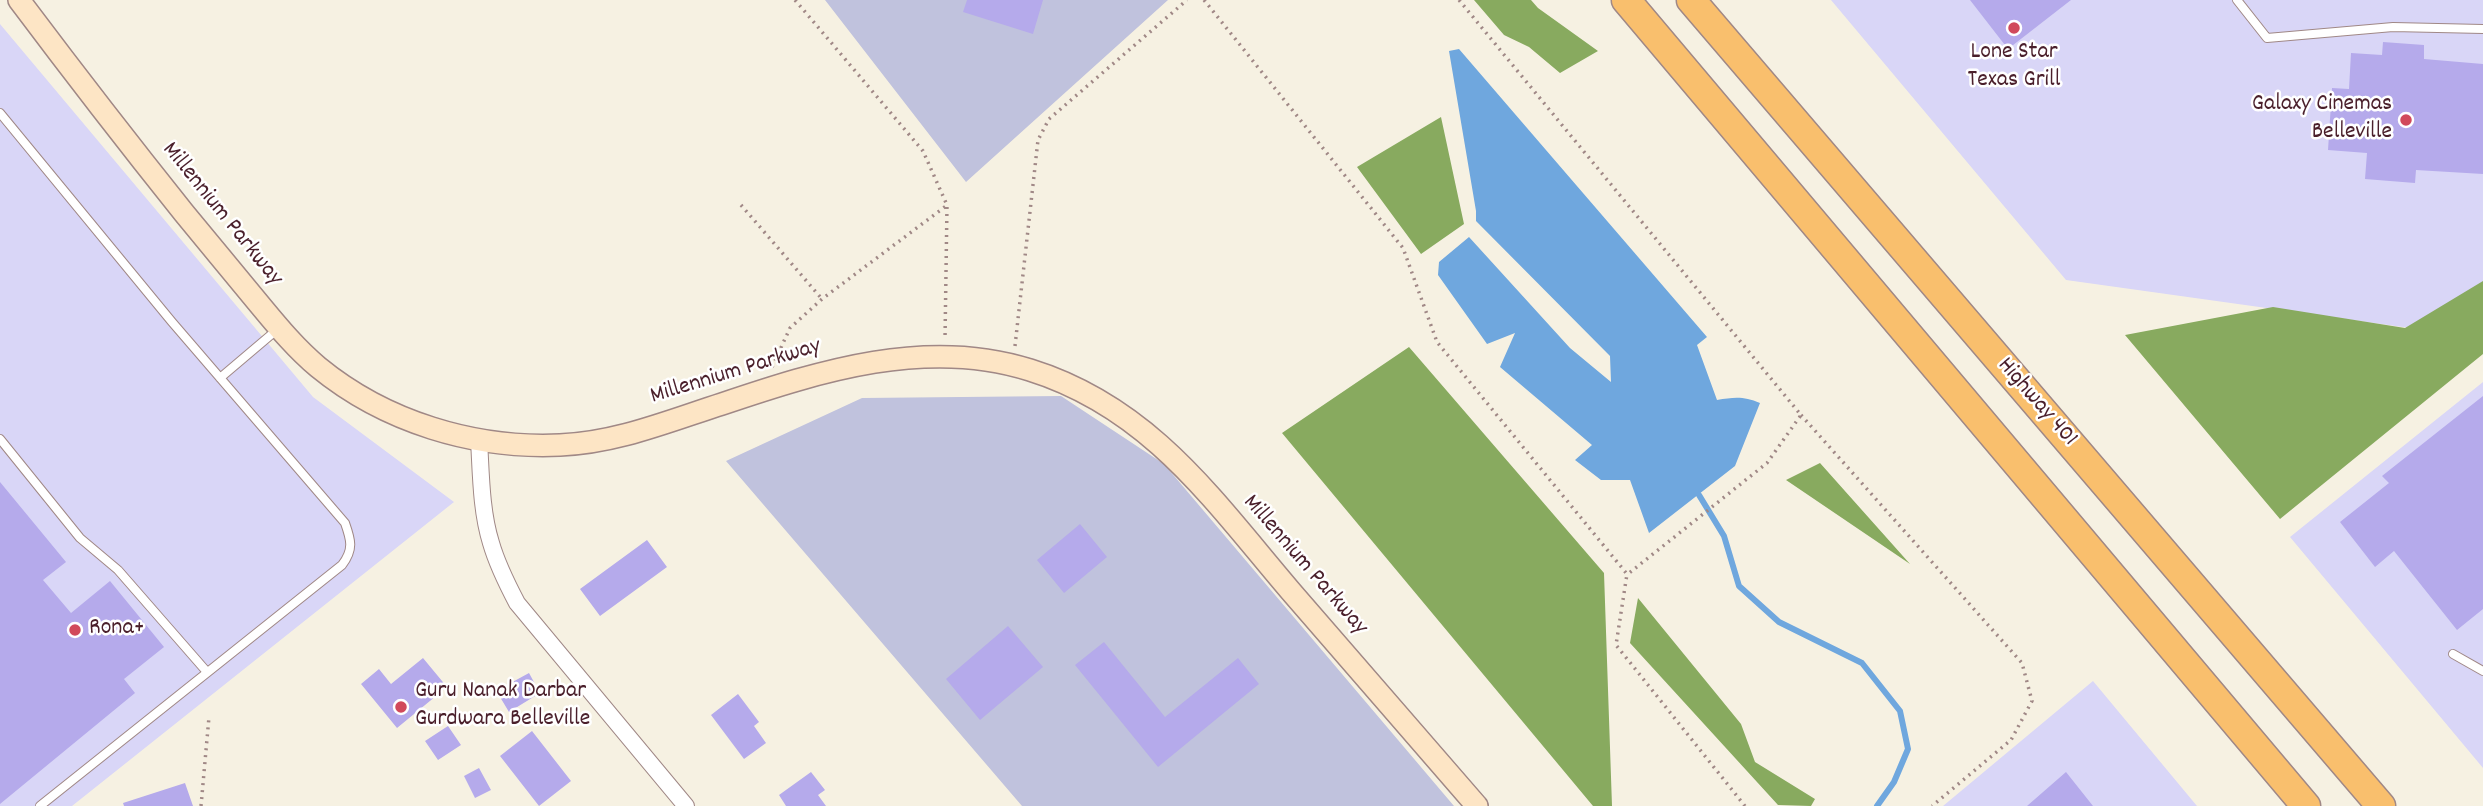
<!DOCTYPE html>
<html>
<head>
<meta charset="utf-8">
<style>
	body { margin:0 }
	canvas { display:block; background:#f6f1e2 }
</style>
</head>
<body>
<canvas width="2483" height="806"></canvas>
<script>
const c = document.querySelector('canvas').getContext('2d');
c.lineJoin = 'round';
function fillPath(path, color) {
  c.fillStyle = color;
  c.fill(path, 'evenodd');
}
function strokePath(path, color, width, dash) {
  c.strokeStyle = color;
  c.lineWidth = width;
  c.lineCap = dash ? 'butt' : 'round';
  c.setLineDash(dash || []);
  c.stroke(path);
}
function write(font, color, halo, rows, align = 'center') {
  c.font = font + ' Dekko,sans-serif';
  c.lineWidth = 5;
  c.setLineDash([]);
  c.textBaseline = 'middle';
  c.strokeStyle = halo;
  c.fillStyle = color;
  for (const [text, x, y, turn = 0] of rows) {
    c.save();
    c.translate(x, y);
    c.rotate((+turn || 0) * Math.PI / 180);
    c.textAlign = isNaN(turn) ? turn : align;
    if (halo) c.strokeText(text, 0, 0);
    c.fillText(text, 0, 0);
    c.restore();
  }
}
const built = new Path2D(`
	M 1831,0 L 2483,0 L 2483,317 L 2460,335 L 2066,280 Z
	M 0,24 L 313,397 L 454,502 L 72,806 L 0,806 Z
	M 2483,382 L 2483,768 L 2290,537 Z
	M 2093,681 L 2197,806 L 1943,806 Z`);
const industrial = new Path2D(`
	M 825,0 L 1168,0 L 966,182 Z
	M 1061,396 L 1164,464 L 1454,806 L 1022,806 L 726,461 L 862,398 Z`);
const forest = new Path2D(`
	M 1474,0 L 1531,0 L 1538,8 L 1598,51 L 1560,73 L 1529,47 L 1504,35 Z
	M 1441,117 L 1464,224 L 1421,254 L 1357,167 Z
	M 2483,281 L 2483,354 L 2280,519 L 2125,335 L 2273,307 L 2405,328 Z
	M 1409,347 L 1604,573 L 1612,806 L 1593,806 L 1282,433 Z
	M 1820,463 L 1910,564 L 1786,480 Z
	M 1638,598 L 1741,724 L 1755,762 L 1815,799 L 1811,806 L 1778,805 L 1630,643 Z`);
const water = new Path2D(`
	M 1459,49 L 1707,337 L 1697,345 L 1717,400 C 1734,397 1744,396 1760,403 L 1735,466 L 1649,533 L 1630,480 L 1601,480 L 1575,460 L 1592,445 L 1500,367 L 1515,333 L 1487,344 L 1438,275 L 1439,262 L 1469,237 L 1570,348 L 1611,382 L 1610,356 L 1476,221 L 1476,211 L 1449,51 Z`);
const stream = new Path2D(`
	M 1699,495 L 1724,536 L 1739,586 L 1779,622 L 1862,663 L 1900,711 L 1908,749 L 1894,782 L 1877,806`);
const building = new Path2D(`
	M 967,0 L 1043,0 L 1033,34 L 963,12 Z
	M 1970,0 L 2071,0 L 2008,49 Z
	M 2383,42 L 2424,45 L 2424,59 L 2483,64 L 2483,174 L 2416,170 L 2415,183 L 2365,179 L 2367,153 L 2328,150 L 2332,88 L 2349,89 L 2351,53 L 2382,55 Z
	M 2483,396 L 2483,609 L 2457,630 L 2394,551 L 2375,567 L 2340,522 L 2389,483 L 2382,476 Z
	M 0,482 L 66,562 L 43,580 L 71,613 L 110,581 L 164,647 L 124,679 L 135,693 L 0,804 Z
	M 1080,524 L 1107,557 L 1064,593 L 1037,560 Z
	M 647,540 L 667,567 L 600,616 L 580,589 Z
	M 1008,626 L 1043,667 L 980,720 L 946,679 Z
	M 1104,642 L 1165,717 L 1238,658 L 1259,684 L 1158,767 L 1075,665 Z
	M 423,658 L 447,687 L 397,728 L 361,684 L 379,669 L 391,684 Z
	M 529,673 L 540,693 L 509,712 L 500,697 L 511,691 L 507,685 Z
	M 738,694 L 759,722 L 754,726 L 766,743 L 744,759 L 711,715 Z
	M 448,726 L 461,745 L 438,760 L 425,741 Z
	M 532,731 L 571,781 L 539,806 L 500,756 Z
	M 479,768 L 491,790 L 475,798 L 464,776 Z
	M 811,772 L 825,790 L 818,795 L 826,806 L 786,806 L 779,795 Z
	M 2066,772 L 2093,806 L 2027,806 Z
	M 185,783 L 193,806 L 124,806 L 123,803 Z`);
const path = new Path2D(`
	M 795,0 L 923,151 L 947,205 L 945,339
	M 1204,0 L 1403,248 L 1437,342 L 1627,574 L 1616,645 L 1745,806
	M 1459,0 L 1801,415 L 1767,463 L 1628,574
	M 741,205 L 822,299
	M 1015,346 L 1038,140 L 1049,119 L 1187,0
	M 772,367 L 790,328 L 822,299 L 946,206
	M 1801,415 L 2022,663 L 2032,701 L 2011,740 L 1932,806
	M 201,806 L 209,717`);
const lane = new Path2D(`
	M 2237,0 L 2267,38 L 2393,27 L 2483,29
	M 0,113 L 172,322 L 345,523 C 351,540 354,549 342,565 L 40,806
	M 220,378 L 279,328
	M 0,439 L 80,538 L 118,570 L 207,672
	M 2453,654 L 2483,671`);
const street = new Path2D(`
	M 479,440 C 481,474 481,511 491,543 C 497,564 507,584 517,603 L 686,806`);
const secondary = new Path2D(`
	M 19,0 C 73,72 128,143 184,213 C 208,242 231,270 255,299 C 275,323 294,347 318,367 C 385,422 474,449 560,445 C 616,443 669,421 722,404 C 820,371 927,337 1030,370 C 1152,408 1215,503 1294,595 C 1355,666 1416,736 1477,806`);
const highway = new Path2D(`
	M 1626,0 L 2306,806
	M 1691,0 L 2381,806`);
const markers = [
	[2014,28,7,"#d1495b"],
	[2406,120,7,"#d1495b"],
	[75,630,7,"#d1495b"],
	[401,707,7,"#d1495b"]
];
const poiNames = [
	["Lone Star",2014,54,"center"],
	["Texas Grill",2014,82,"center"],
	["Galaxy Cinemas",2392,106,"right"],
	["Belleville",2392,134,"right"],
	["Rona+",89,630],
	["Guru Nanak Darbar",415,693],
	["Gurdwara Belleville",415,721]
];
const streetNames = [
	["Millennium Parkway",221,215,51],
	["Millennium Parkway",736,373,-17],
	["Highway 401",2036,403,49],
	["Millennium Parkway",1304,566,49]
];
fillPath(built, '#d9d6f7');
fillPath(industrial, '#c0c2dd');
fillPath(forest, '#88aa5f');
fillPath(water, '#6fa7de');
strokePath(stream, '#6fa7de', 6);
fillPath(building, '#b5aaeb');
strokePath(lane, '#a08886', 10);
strokePath(street, '#a08886', 18);
strokePath(secondary, '#a08886', 24);
strokePath(highway, '#a08886', 31);
strokePath(path, '#a08886', 3.5, [2, 5]);
strokePath(lane, '#fff', 8);
strokePath(street, '#fff', 16);
strokePath(secondary, '#fde5c5', 21);
strokePath(highway, '#f9bf6d', 28);
for (const [x, y, r, color] of markers) {
  const dot = new Path2D();
  dot.arc(x, y, r, 0, 2 * Math.PI);
  c.fillStyle = color;
  c.fill(dot);
  strokePath(dot, '#fff', 2.5);
}
write('24px', '#4a1f2b', '#fff', poiNames, 'left');
write('24px', '#4a1f2b', '#fff', streetNames);
</script>
</body>
</html>
